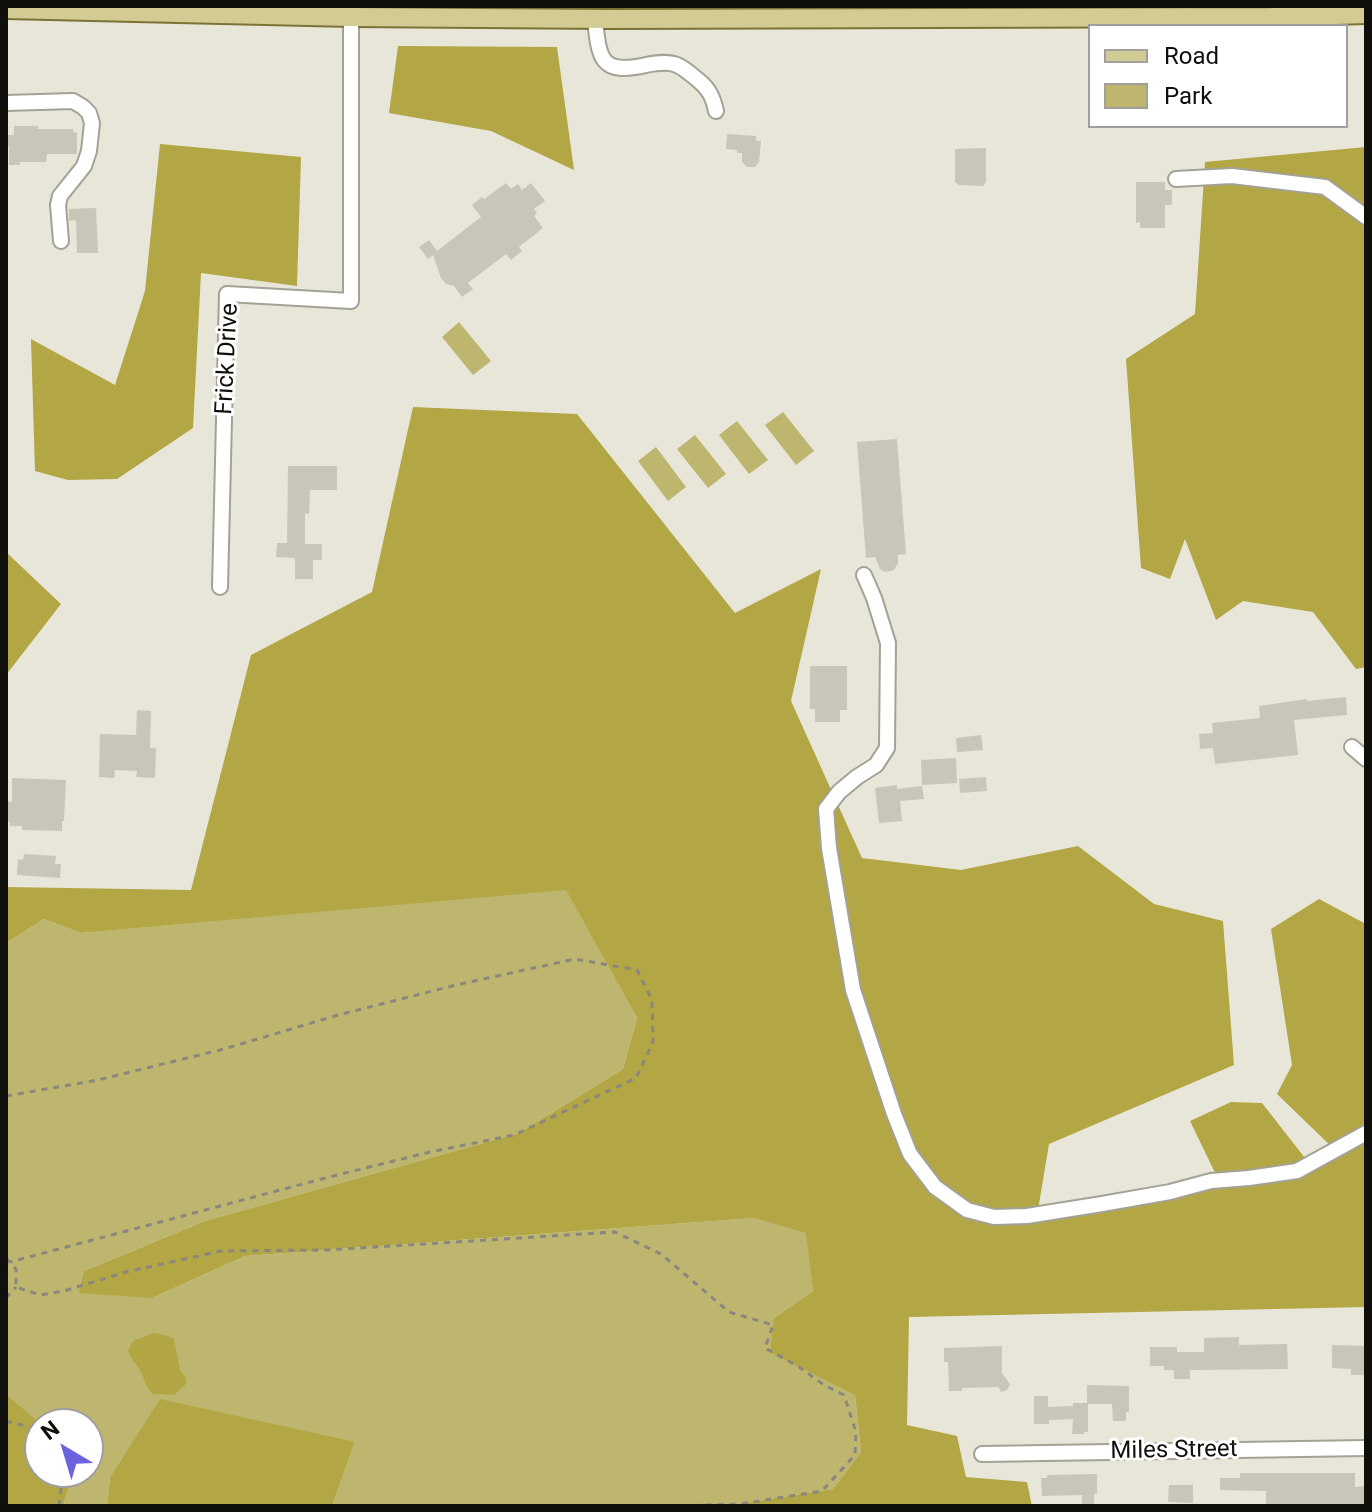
<!DOCTYPE html>
<html>
<head>
<meta charset="utf-8">
<style>
	body { margin:0 }
	#map { position:relative; width:1372px; height:1512px; overflow:hidden; background:#e8e6d9; font-family:Roboto,sans-serif }
	canvas { display:block }
	.frame { position:absolute; inset:0; border:8px solid #100f0b; pointer-events:none }
	.legend { position:absolute; left:1088px; top:24px; width:260px; height:104px; box-sizing:border-box; background:#fff; border:2px solid #9f9f9d; margin:0; padding:10px 14px; list-style:none; font-size:24px; color:#100f0b }
	.legend li { display:flex; align-items:center; gap:16px; height:40px }
	.legend b { width:40px; border:2px solid #9f9f9d }
	.north { position:absolute; left:24px; top:1408px; width:80px; height:80px; box-sizing:border-box; background:#fff; border:2px solid #9f9f9d; border-radius:50%; rotate:322deg; font-size:22px; font-weight:700; line-height:32px; text-align:center; color:#100f0b }
	.north::after { content:''; display:block; margin:auto; width:28px; height:36px; background:#6b63dd; clip-path:polygon(50% 0,100% 100%,50% 72%,0 100%) }
</style>
</head>
<body>
<div id="map">
<canvas width="1372" height="1512"></canvas>
<div class="frame"></div>
<ul class="legend">
<li><b style="height:10px;background:#d3cb94"></b>Road</li>
<li><b style="height:22px;background:#beb66f"></b>Park</li>
</ul>
<div class="north">N</div>
</div>
<script>
const c = document.querySelector('canvas').getContext('2d');
c.lineJoin = 'round';
function fillPath(path, color) {
  c.fillStyle = color;
  c.fill(path, 'evenodd');
}
function strokePath(path, color, width, dash) {
  c.strokeStyle = color;
  c.lineWidth = width;
  c.lineCap = dash ? 'butt' : 'round';
  c.setLineDash(dash || []);
  c.stroke(path);
}
function write(font, color, halo, rows, align = 'center') {
  c.font = font + ' Roboto,sans-serif';
  c.lineWidth = 6;
  c.setLineDash([]);
  c.textBaseline = 'middle';
  c.strokeStyle = halo;
  c.fillStyle = color;
  for (const [text, x, y, turn = 0] of rows) {
    c.save();
    c.translate(x, y);
    c.rotate((+turn || 0) * Math.PI / 180);
    c.textAlign = isNaN(turn) ? turn : align;
    if (halo) c.strokeText(text, 0, 0);
    c.fillText(text, 0, 0);
    c.restore();
  }
}
const green = new Path2D(`
	M 459,322 L 491,361 L 473,375 L 442,337 Z
	M 783,412 L 814,451 L 796,465 L 765,425 Z
	M 737,421 L 768,460 L 749,474 L 719,435 Z
	M 695,435 L 726,474 L 708,488 L 677,449 Z
	M 656,447 L 686,487 L 668,501 L 638,461 Z
	M 566,889 L 637,1018 L 623,1069 L 519,1133 L 205,1221 L 84,1271 L 152,1298 L 245,1256 L 753,1218 L 807,1233 L 813,1291 L 774,1318 L 855,1395 L 861,1452 L 833,1489 L 724,1506 L 332,1506 L 355,1442 L 110,1478 L 107,1506 L 63,1506 L 73,1472 L 88,1472 L 88,1424 L 42,1424 L 6,1394 L 6,943 L 44,919 L 81,933 Z`);
const forest = new Path2D(`
	M 398,46 L 557,47 L 574,170 L 491,131 L 389,113 Z
	M 160,144 L 301,157 L 297,286 L 201,273 L 193,428 L 117,479 L 68,480 L 35,471 L 31,339 L 115,385 L 145,291 Z
	M 1366,147 L 1366,667 L 1356,669 L 1313,612 L 1243,601 L 1216,620 L 1185,539 L 1170,579 L 1141,568 L 1126,359 L 1195,314 L 1205,162 Z
	M 413,407 L 577,414 L 735,613 L 821,569 L 791,701 L 862,858 L 961,870 L 1078,846 L 1154,904 L 1223,921 L 1234,1065 L 1049,1144 L 1037,1216 L 1220,1183 L 1190,1121 L 1231,1102 L 1262,1103 L 1312,1167 L 1336,1151 L 1277,1094 L 1292,1065 L 1271,929 L 1319,899 L 1366,924 L 1366,1307 L 909,1317 L 907,1425 L 957,1436 L 966,1477 L 1027,1482 L 1032,1506 L 724,1506 L 833,1489 L 861,1452 L 855,1395 L 770,1352 L 774,1318 L 813,1291 L 806,1233 L 753,1218 L 245,1256 L 152,1298 L 79,1293 L 84,1271 L 205,1221 L 519,1133 L 623,1069 L 637,1018 L 566,890 L 81,933 L 44,919 L 6,943 L 6,887 L 191,890 L 251,655 L 372,592 Z
	M 6,552 L 61,604 L 6,675 Z
	M 6,1394 L 42,1424 L 40,1424 L 40,1472 L 73,1472 L 63,1506 L 6,1506 Z
	M 160,1399 L 355,1442 L 332,1506 L 107,1506 L 110,1478 Z`);
const water = new Path2D(`
	M 154,1333 L 168,1336 L 174,1339 L 180,1370 L 186,1378 L 186,1384 L 174,1395 L 153,1394 C 143,1384 146,1380 139,1369 C 135,1362 131,1359 128,1351 L 133,1341 Z`);
const building = new Path2D(`
	M 14,126 L 38,126 L 38,129 L 73,129 L 74,133 L 77,132 L 77,154 L 47,154 L 46,162 L 20,162 L 20,165 L 9,165 L 9,146 L 6,146 L 6,135 L 14,135 Z
	M 727,134 L 756,136 L 756,141 L 761,141 L 759,162 L 755,167 L 747,167 L 742,162 L 742,153 L 737,153 L 737,150 L 726,149 Z
	M 986,148 L 986,182 L 983,186 L 959,185 L 955,182 L 955,149 Z
	M 1136,182 L 1165,182 L 1165,190 L 1172,190 L 1172,205 L 1165,205 L 1165,228 L 1140,228 L 1140,222 L 1136,223 Z
	M 506,183 L 511,189 L 518,184 L 522,190 L 531,183 L 545,201 L 534,209 L 537,213 L 534,216 L 543,228 L 519,247 L 522,251 L 511,260 L 506,254 L 468,283 L 473,289 L 462,297 L 454,286 L 446,284 L 441,278 L 433,255 L 428,259 L 419,247 L 429,240 L 437,251 L 481,217 L 472,205 L 482,197 L 484,199 Z
	M 96,208 L 98,253 L 77,253 L 76,220 L 69,221 L 69,209 Z
	M 897,439 L 906,554 L 898,555 L 898,563 L 894,570 L 885,572 L 880,569 L 875,557 L 866,558 L 857,442 Z
	M 288,466 L 337,466 L 337,490 L 310,490 L 309,514 L 305,513 L 305,544 L 322,544 L 322,560 L 313,560 L 313,579 L 295,579 L 295,558 L 276,557 L 277,543 L 287,543 Z
	M 810,666 L 847,666 L 847,710 L 840,710 L 840,722 L 815,722 L 815,709 L 810,709 Z
	M 1346,697 L 1347,715 L 1294,720 L 1298,755 L 1215,764 L 1213,748 L 1200,749 L 1199,734 L 1213,733 L 1212,723 L 1260,718 L 1259,706 L 1307,699 L 1307,701 Z
	M 137,710 L 151,711 L 150,748 L 156,748 L 155,778 L 136,777 L 137,771 L 115,770 L 114,778 L 99,777 L 100,734 L 136,735 Z
	M 981,735 L 983,750 L 957,752 L 956,738 Z
	M 956,758 L 957,783 L 922,785 L 921,760 Z
	M 986,777 L 987,791 L 960,793 L 959,779 Z
	M 12,778 L 66,780 L 64,821 L 62,821 L 62,831 L 22,830 L 22,826 L 10,826 L 10,822 L 6,822 L 6,801 L 12,802 Z
	M 897,785 L 897,789 L 922,786 L 924,799 L 900,801 L 902,821 L 879,823 L 875,788 Z
	M 24,854 L 56,856 L 55,864 L 61,864 L 60,878 L 17,875 L 18,859 L 23,860 Z
	M 1239,1337 L 1239,1345 L 1287,1344 L 1288,1369 L 1190,1370 L 1190,1379 L 1174,1379 L 1174,1370 L 1164,1370 L 1164,1366 L 1150,1366 L 1150,1347 L 1177,1347 L 1177,1352 L 1204,1352 L 1204,1338 Z
	M 1332,1345 L 1366,1346 L 1366,1375 L 1351,1375 L 1351,1369 L 1332,1368 Z
	M 1002,1346 L 1002,1373 L 1010,1384 L 1007,1390 L 1001,1392 L 998,1387 L 962,1388 L 962,1391 L 949,1391 L 948,1362 L 944,1362 L 944,1348 Z
	M 1087,1385 L 1129,1386 L 1129,1412 L 1126,1412 L 1126,1421 L 1113,1421 L 1112,1404 L 1088,1404 L 1088,1432 L 1084,1432 L 1084,1434 L 1072,1434 L 1073,1419 L 1049,1420 L 1049,1424 L 1034,1424 L 1034,1396 L 1048,1396 L 1048,1407 L 1073,1406 L 1073,1403 L 1087,1403 Z
	M 1240,1473 L 1355,1473 L 1355,1487 L 1366,1486 L 1366,1506 L 1266,1506 L 1266,1491 L 1220,1490 L 1220,1478 L 1240,1478 Z
	M 1097,1474 L 1097,1494 L 1094,1494 L 1094,1504 L 1082,1505 L 1082,1495 L 1042,1496 L 1041,1478 L 1047,1478 L 1047,1475 Z
	M 1169,1485 L 1193,1485 L 1193,1503 L 1168,1502 Z`);
const path = new Path2D(`
	M 6,1096 L 98,1080 L 224,1049 L 338,1015 L 456,985 L 575,959 L 637,970 L 652,1000 L 653,1042 L 636,1078 L 514,1135 L 430,1152 L 329,1177 L 10,1262
	M 6,1258 L 16,1269 L 16,1287 L 40,1295 L 64,1291 L 126,1272 L 221,1251 L 327,1250 L 615,1232 L 661,1254 L 729,1312 L 773,1325 L 765,1348 L 799,1367 L 824,1385 L 844,1395 L 856,1432 L 855,1455 L 822,1491 L 740,1504 L 673,1506
	M 6,1298 L 16,1287
	M 6,1421 L 40,1430
	M 59,1506 L 63,1472`);
const minor = new Path2D(`
	M 595,19 C 599,60 601,75 646,65 C 656,63 668,61 677,65 C 684,68 692,75 698,80 C 709,89 713,97 716,111
	M 6,103 L 73,101 L 83,107 L 89,113 L 92,123 L 89,151 L 84,166 L 60,196 L 58,205 L 61,241
	M 1176,179 L 1232,176 L 1325,187 L 1366,217
	M 864,575 L 874,598 L 888,643 L 887,748 L 876,765 L 857,777 L 839,792 L 826,809 L 829,848 L 853,990 L 894,1114 L 910,1154 L 935,1187 L 967,1210 L 994,1217 L 1027,1216 L 1102,1204 L 1170,1192 L 1211,1181 L 1249,1178 L 1297,1171 L 1366,1133
	M 220,587 L 227,294 L 351,301 L 351,6
	M 1352,747 L 1366,759
	M 982,1454 L 1366,1448`);
const major = new Path2D(`
	M 6,9 L 351,17 L 610,19 L 1271,17 L 1366,14`);
const streetNames = [
	["Frick Drive",228,359,-87],
	["Miles Street",1174,1451,-1]
];
fillPath(green, '#beb66f');
fillPath(forest, '#b3a644');
fillPath(water, '#b2a644');
fillPath(building, '#c7c6b9');
strokePath(minor, '#a3a295', 18);
strokePath(major, '#7b7335', 22);
strokePath(path, '#89877e', 3, [6, 6]);
strokePath(minor, '#fff', 14);
strokePath(major, '#d3cb94', 18);
write('24px', '#100f0b', '#fff', streetNames);
</script>
</body>
</html>
